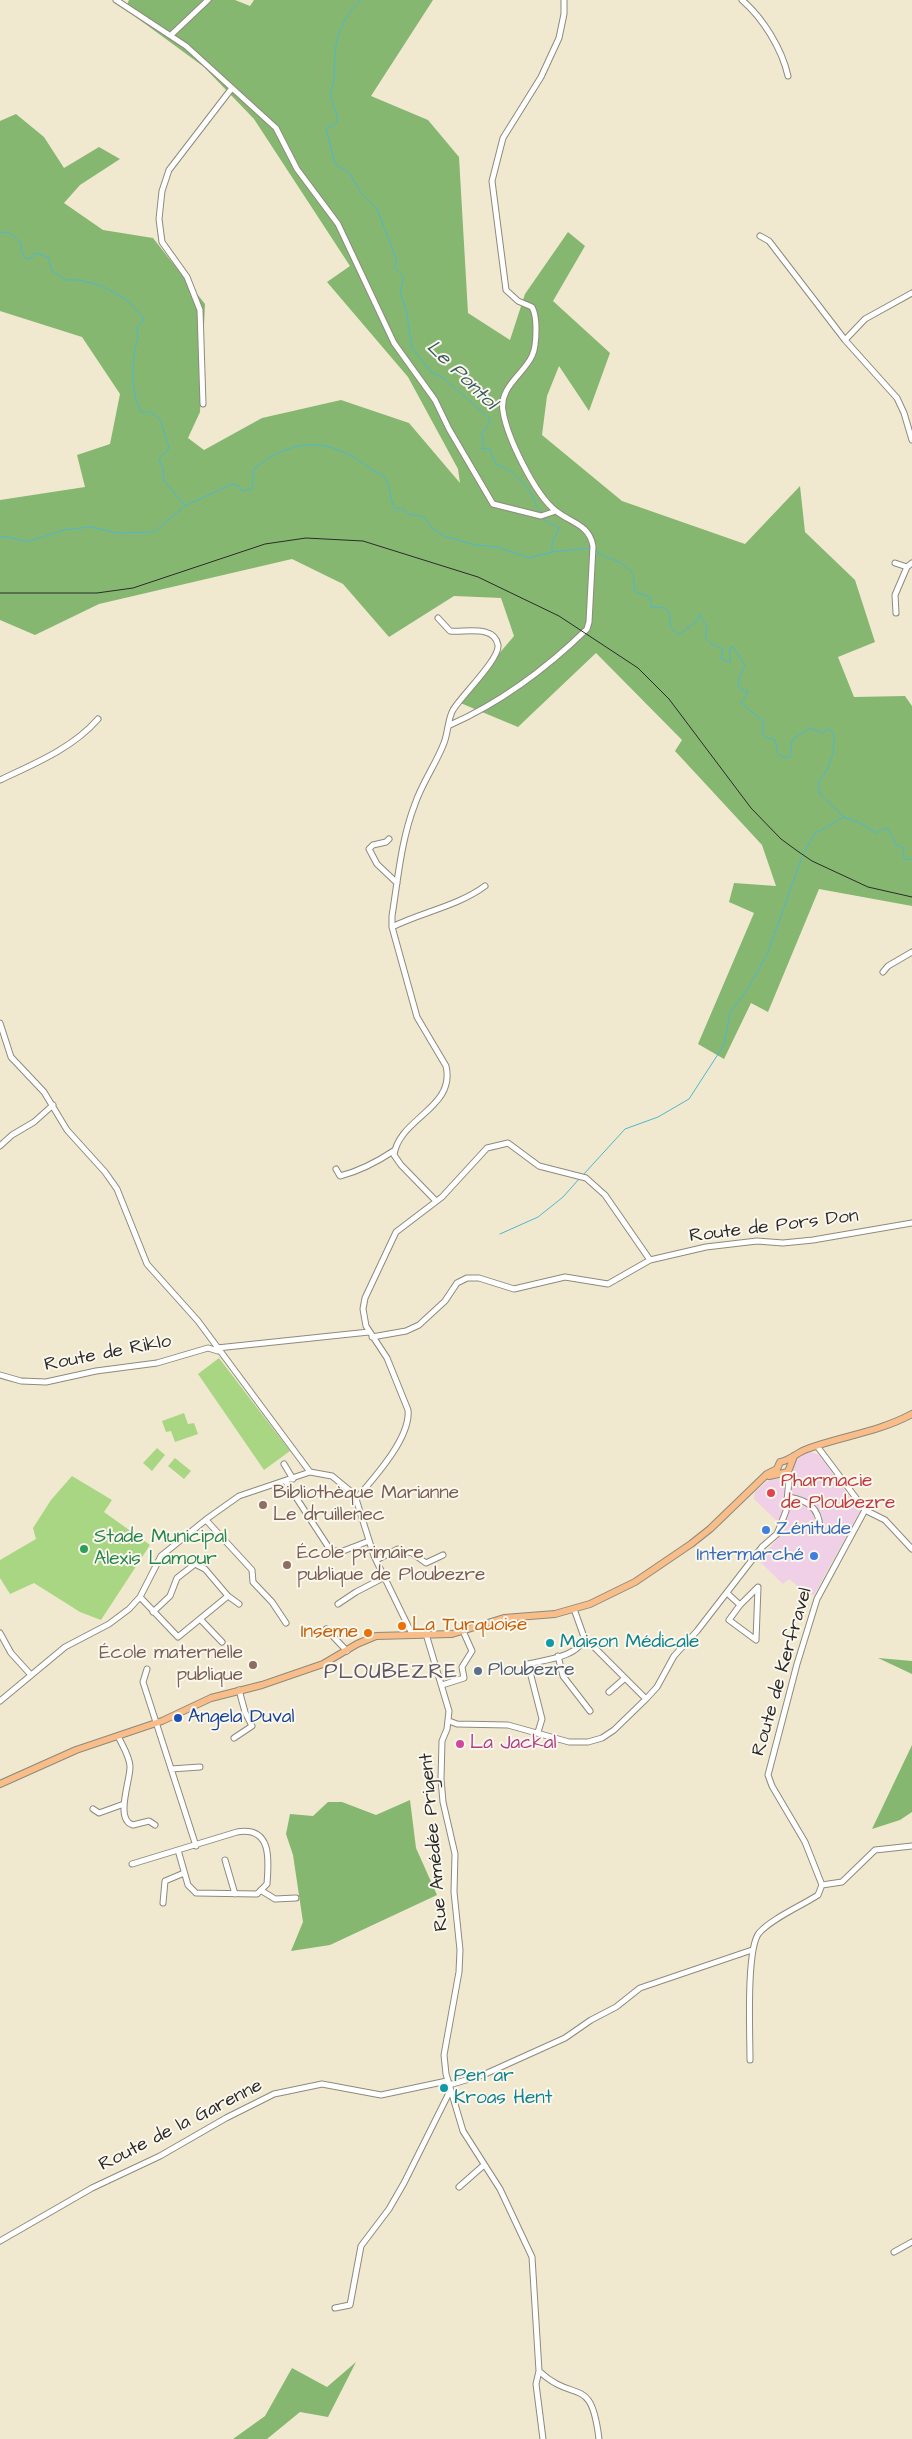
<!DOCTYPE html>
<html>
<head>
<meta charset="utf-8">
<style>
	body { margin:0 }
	canvas { display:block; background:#f0e9cf }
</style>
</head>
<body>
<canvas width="912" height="2439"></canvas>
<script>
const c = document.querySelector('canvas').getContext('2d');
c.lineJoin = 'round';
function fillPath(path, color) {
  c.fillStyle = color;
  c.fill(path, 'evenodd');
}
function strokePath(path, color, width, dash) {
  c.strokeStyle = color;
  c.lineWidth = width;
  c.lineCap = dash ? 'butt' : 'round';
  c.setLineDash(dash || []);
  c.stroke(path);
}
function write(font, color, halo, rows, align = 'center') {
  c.font = font + ' "Architects Daughter",sans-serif';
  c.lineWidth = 4;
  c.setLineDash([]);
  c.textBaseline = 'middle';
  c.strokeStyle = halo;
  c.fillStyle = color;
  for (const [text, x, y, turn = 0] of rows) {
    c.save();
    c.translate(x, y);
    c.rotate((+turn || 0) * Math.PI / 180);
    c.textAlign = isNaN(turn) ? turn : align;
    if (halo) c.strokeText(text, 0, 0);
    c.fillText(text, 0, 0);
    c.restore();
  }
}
const built = new Path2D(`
	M 808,1451 L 819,1455 L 860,1511 L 814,1595 L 806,1593 L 789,1579 L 783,1584 L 759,1561 L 783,1532 L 782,1526 L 754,1499 L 755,1492 L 770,1479 L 782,1479 L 791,1474 L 793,1463 Z`);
const green = new Path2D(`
	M 219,1358 L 290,1451 L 264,1470 L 198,1374 Z
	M 184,1413 L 188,1424 L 194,1423 L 198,1434 L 175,1442 L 171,1431 L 166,1432 L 162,1421 Z
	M 157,1448 L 165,1455 L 152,1471 L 143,1463 Z
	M 175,1458 L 191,1471 L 184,1479 L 168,1466 Z
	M 72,1476 L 112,1500 L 104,1512 L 150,1545 L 101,1620 L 80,1612 L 34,1583 L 10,1594 L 0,1578 L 0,1560 L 36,1539 L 33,1528 L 51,1500 Z`);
const forest = new Path2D(`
	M 129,0 L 235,0 L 250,6 L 254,0 L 433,0 L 371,96 L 428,120 L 459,157 L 468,313 L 510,340 L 525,294 L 568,232 L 585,246 L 553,301 L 610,353 L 589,411 L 559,366 L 547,396 L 542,435 L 622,501 L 745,544 L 800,486 L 805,532 L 855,580 L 875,642 L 838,657 L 854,697 L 905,696 L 912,706 L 912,906 L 819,889 L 768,1012 L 751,1003 L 724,1059 L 698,1044 L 754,913 L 729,902 L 734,883 L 776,886 L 762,845 L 675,751 L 682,740 L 596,653 L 518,727 L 458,702 L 514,636 L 501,598 L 454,596 L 389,637 L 343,584 L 292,559 L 99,604 L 35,635 L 0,620 L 0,500 L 85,487 L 77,455 L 110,444 L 120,394 L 82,337 L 0,311 L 0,121 L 16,114 L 44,137 L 64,168 L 99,147 L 120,159 L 80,185 L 64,203 L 103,230 L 153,238 L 205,304 L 200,412 L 188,438 L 204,450 L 262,418 L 341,400 L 409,423 L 460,483 L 458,469 L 408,377 L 327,282 L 350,266 L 254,119 L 204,67 L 125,9 Z
	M 878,1658 L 912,1661 L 912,1674 Z
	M 912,1745 L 912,1812 L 900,1820 L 872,1829 Z
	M 410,1800 L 416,1848 L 437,1895 L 330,1945 L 291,1951 L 303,1922 L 293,1855 L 286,1834 L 290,1814 L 313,1816 L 328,1802 L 342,1802 L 376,1815 Z
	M 356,2362 L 328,2417 L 300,2412 L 267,2439 L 233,2439 L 265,2416 L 292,2368 L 327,2387 Z`);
const stream = new Path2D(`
	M 361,0 C 335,25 335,44 334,77 C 334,84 330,90 331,96 C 331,105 340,115 336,123 C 334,127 330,127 326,128 L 335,164 L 349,173 L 362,194 L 377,209 L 397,261 L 394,267 L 404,277 L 400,292 L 406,309 L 412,348 L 432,373 L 442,377 L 489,418 L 490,423 L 481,434 L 484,440 L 482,449 L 489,448 L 496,464 C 510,468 528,485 534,499 C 537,505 536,508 542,512
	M 0,233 L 9,232 L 21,243 L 21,250 L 26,259 L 33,257 L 35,253 L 48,257 L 52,271 L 66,280 L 80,280 L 102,286 L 127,300 L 143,317 L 143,322 L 137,327 C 139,336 137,341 135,350 C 132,371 131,392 141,412 C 165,410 161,430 169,446 L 168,450 L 159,458 L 164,473 L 163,480 L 185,505
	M 544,520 L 559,528 L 552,543 L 552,552
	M 0,537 L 9,537 L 27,542 L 64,530 L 91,527 L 118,533 L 154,532 L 185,506 L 232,484 L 239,486 L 242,491 L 252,489 L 253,471 L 256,467 C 297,436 330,438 371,469 C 374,471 378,472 381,474 C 391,482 389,499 395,509 L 402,508 L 408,514 L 424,517 L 432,528 L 444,536 L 475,545 L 497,547 L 529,558 L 552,552 L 592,548
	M 595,550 C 613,565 637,558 634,591 L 651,598 L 651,607 L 665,608 L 670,613 L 670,626 L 678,635 L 696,622 L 699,614 L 707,627 C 703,643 710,643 723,649 L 721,659 L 730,662 L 730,647 L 733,647 L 745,665 L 738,682 L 739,688 L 748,692 L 741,703 L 764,722 L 762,733 L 766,737 L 775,740 L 778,753 L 782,757 L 790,757 L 792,740 L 810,728 L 823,733 L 828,729 L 832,731 C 838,746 830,769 819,781 L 819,793 L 844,817 L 858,822 L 877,833 L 884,828 L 888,829 L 896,845 L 904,848 L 903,856 L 905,860 L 912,859
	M 804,853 L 814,834 L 844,817
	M 583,1175 L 625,1129 L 658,1117 L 689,1099 L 724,1045 L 730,1013 L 747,990 L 768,952 L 802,857
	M 500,1234 L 538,1217 L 563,1197 L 579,1179`);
const minor = new Path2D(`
	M 116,0 L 186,46 L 276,128 L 297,169 L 338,224 L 394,343 L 435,400 L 449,429 L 493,504 L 541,516 L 556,511
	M 742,0 C 763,18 782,49 788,76
	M 171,35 L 208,0
	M 760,236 L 769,241 L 845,340
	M 912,293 L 865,319 L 845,340 L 897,398 L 904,413 L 912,440
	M 203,404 L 200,310 L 187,277 L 162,242 L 159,219 L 162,191 L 169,170 L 232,88
	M 895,563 L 907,567 L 912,563
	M 896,613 L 895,595 L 907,567
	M 450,725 C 502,702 547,668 587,629 L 589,622 L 593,546 C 589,524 571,523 556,511 C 535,495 507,437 503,411 C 499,387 523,375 532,356 C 536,348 536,338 536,329 C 536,322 536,314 532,307 L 518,301 L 506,290 L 492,181 L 503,138 L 541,77 L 559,38 L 564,14 L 564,0
	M 0,780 C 34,764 73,748 98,719
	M 389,839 L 386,842 L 373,845 L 369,849 L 377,864 L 397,883
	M 392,927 C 422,912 458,906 485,886
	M 883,972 L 888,966 L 912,952
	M 0,1023 L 11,1057 L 44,1092 L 67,1130 L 105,1172 L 117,1189 L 147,1264 L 198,1321 L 310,1472
	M 0,1146 L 12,1135 L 34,1122 L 53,1105
	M 336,1169 L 340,1176 C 360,1171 377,1162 395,1150
	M 436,1201 L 401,1165 L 394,1155 C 399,1118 456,1108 446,1066 L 417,1017 L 392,927 L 392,916 C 398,879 401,840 415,804 C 422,783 436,764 444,743 C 448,733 448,718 453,710 C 461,696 500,659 498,645 C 494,624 463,633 450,631 L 438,618
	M 372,1337 L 406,1331 L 419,1325 L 445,1301 L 457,1283 L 467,1278 L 479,1278 L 514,1289 L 565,1277 L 608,1284 L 650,1260 L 706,1247 L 757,1241 L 783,1243 L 813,1240 L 912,1223
	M 217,1348 L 369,1332
	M 0,1375 L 21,1381 L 46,1382 L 96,1371 L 157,1363 L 208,1348 L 218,1351
	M 817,1446 L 865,1510 L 885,1520 L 912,1549
	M 284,1464 L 293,1479
	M 286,1482 L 331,1551 L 343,1551 L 369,1541
	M 788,1497 C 807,1500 819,1507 820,1528
	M 356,1499 C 373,1479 411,1438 408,1410 L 387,1358 L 366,1326 L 363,1309 L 365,1298 L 396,1232 L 442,1197 L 487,1148 L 508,1143 L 539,1166 L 586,1178 L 605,1195 L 650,1260
	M 206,1520 L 252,1570 L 253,1582 L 272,1602 L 286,1623
	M 376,1560 L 398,1549 L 412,1553 L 426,1563 L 443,1555
	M 727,1593 L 740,1605 L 729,1620 L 756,1640 L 758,1587 L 740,1605
	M 140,1597 L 178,1637 L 228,1596 L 239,1604
	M 338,1604 L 356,1592 L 383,1578
	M 574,1609 L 584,1637 L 646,1699
	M 153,1612 L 170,1596 L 177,1578 L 195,1564 L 205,1569 L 228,1596
	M 201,1620 L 222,1642
	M 326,1629 L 347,1651
	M 0,1633 L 11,1653 L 31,1675
	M 426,1634 L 449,1711 L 447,1729 L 442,1741 L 441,1779 L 443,1802 L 455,1854 L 454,1892 L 460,1950 L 459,1972 L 444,2055 L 446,2074 L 463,2131 L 500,2189 L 532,2257 L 539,2371 C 575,2405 591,2373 599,2439
	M 558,1656 L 563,1676 L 590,1711
	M 147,1669 L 143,1682 L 196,1846
	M 442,1685 L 464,1678 L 462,1667 L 472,1651 L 463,1631
	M 609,1692 L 624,1679
	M 0,1701 L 65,1647 L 109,1624 L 129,1609 L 140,1597 L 161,1556 L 208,1518 L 239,1496 L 310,1472 L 332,1476 L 349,1490 L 356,1499 L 374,1556 L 412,1634
	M 449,1721 L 457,1724 L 508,1725 L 569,1742 L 588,1742 L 602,1738 L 614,1730 L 646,1699 L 657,1687 L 674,1656 L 697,1631 L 762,1547 L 777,1534 L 786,1511 L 789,1480 L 788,1472
	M 538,1732 L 542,1719 L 528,1664 C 544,1660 580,1657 584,1637
	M 118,1736 C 122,1745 129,1755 130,1766 C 131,1779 114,1820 133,1825 L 149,1821 L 155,1825
	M 234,1738 L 252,1726 L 245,1712 L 239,1690
	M 171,1769 L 200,1767
	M 93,1809 L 99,1813 L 124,1804
	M 225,1860 L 235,1894
	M 132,1864 L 237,1832 C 272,1826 269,1860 267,1884 L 257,1894 L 196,1893 L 188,1885 L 178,1850
	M 822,1885 L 842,1882 L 875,1850 L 912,1846
	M 262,1891 L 275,1899 L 296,1898
	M 163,1903 L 165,1881 L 184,1873
	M 750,2060 C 750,2035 746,1949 759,1933 C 771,1919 801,1906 818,1895 L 822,1885 L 805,1842 L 772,1786 L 768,1775 L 797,1664 L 817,1599 L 865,1510
	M 449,2085 L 483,2075 L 565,2038 L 591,2020 L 616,2007 L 640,1988 L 752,1950
	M 459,2187 L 484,2165
	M 0,2241 L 92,2188 L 160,2156 L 226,2118 L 274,2094 L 322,2084 L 381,2095 L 447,2081
	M 894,2252 L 912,2242
	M 335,2308 L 350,2305 L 361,2246 L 389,2209 L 404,2183 L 450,2091
	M 539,2371 L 536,2384 L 543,2439`);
const major = new Path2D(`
	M 777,1469 L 780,1462 C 789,1461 798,1452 807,1449 C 842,1436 879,1432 912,1414
	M 769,1476 L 788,1472 L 794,1456
	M 0,1784 L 76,1750 L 162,1721 L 211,1698 L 262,1685 L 323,1664 L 357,1644 L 376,1636 L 452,1634 L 504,1618 L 555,1614 L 590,1604 L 635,1582 L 691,1544 L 710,1529 L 767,1474 L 777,1469`);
const rail = new Path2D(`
	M 0,593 L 97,593 L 133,588 L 265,544 L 306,538 L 363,541 L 478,577 L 559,616 L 638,668 L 669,699 L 751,808 L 781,839 L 796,850 L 812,861 L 868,887 L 912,897`);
const markers = [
	[771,1493,5,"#e0444e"],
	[263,1505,5,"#8d6e63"],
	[766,1530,5,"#3f7fe0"],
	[84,1549,5,"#2e9e5b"],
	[814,1556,5,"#3f7fe0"],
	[287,1565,5,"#8d6e63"],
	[402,1626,5,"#e8710a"],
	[368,1633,5,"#e8710a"],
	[550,1643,5,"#0f9aa8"],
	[253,1665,5,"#8d6e63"],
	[478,1671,5,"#5c6f8a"],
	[178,1718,5,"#1a4fb4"],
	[460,1744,5,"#d1479c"],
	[444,2088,5,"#0f9aa8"]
];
const streetNames = [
	["Route de Pors Don",774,1227,-7],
	["Route de Riklo",108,1354,-11],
	["Route de Kerfravel",783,1672,-74],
	["Rue Amédée Prigent",435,1842,-95],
	["Route de la Garenne",181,2126,-27]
];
const healthNames = [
	["Pharmacie",781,1482],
	["de Ploubezre",781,1504]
];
const educationNames = [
	["Bibliothèque Marianne",273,1494],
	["Le druillenec",273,1516],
	["École primaire",297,1554],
	["publique de Ploubezre",297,1576],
	["École maternelle",243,1654,"right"],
	["publique",243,1676,"right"]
];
const shopNames = [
	["Zénitude",776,1530],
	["Intermarché",804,1556,"right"]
];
const leisureNames = [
	["Stade Municipal",94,1538],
	["Alexis Lamour",94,1560]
];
const foodNames = [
	["La Turquoise",412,1626],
	["Inseme",358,1633,"right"]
];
const cultureNames = [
	["Maison Médicale",560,1643],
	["Pen ar",454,2077],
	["Kroas Hent",454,2099]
];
const serviceNames = [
	["Ploubezre",488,1671]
];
const transitNames = [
	["Angela Duval",188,1718]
];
const hotelNames = [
	["La Jackal",470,1744]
];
const waterNames = [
	["Le Pontol",461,376,44]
];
const quarterNames = [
	["PLOUBEZRE",391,1674]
];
fillPath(built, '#efd0e6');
fillPath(green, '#a8d683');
fillPath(forest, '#86b771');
strokePath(stream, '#4fb7cd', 1);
strokePath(minor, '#8e8a7d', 7);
strokePath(major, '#8e8a7d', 8);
strokePath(minor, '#fff', 5);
strokePath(major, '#f8bd89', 6);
strokePath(rail, '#2b2b2b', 1);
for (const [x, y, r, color] of markers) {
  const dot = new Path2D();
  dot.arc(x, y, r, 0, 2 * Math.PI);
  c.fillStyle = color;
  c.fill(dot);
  strokePath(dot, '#fbf7ec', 2);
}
write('19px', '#2b2b2b', '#fbf7ec', streetNames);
write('19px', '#be3a42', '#fbf7ec', healthNames, 'left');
write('19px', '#785e54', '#fbf7ec', educationNames, 'left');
write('19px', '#366cbe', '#fbf7ec', shopNames, 'left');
write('19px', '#27864d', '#fbf7ec', leisureNames, 'left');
write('19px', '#c56008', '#fbf7ec', foodNames, 'left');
write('19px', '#0d838f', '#fbf7ec', cultureNames, 'left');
write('19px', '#4e5e75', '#fbf7ec', serviceNames, 'left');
write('19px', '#164399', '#fbf7ec', transitNames, 'left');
write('19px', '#b23c85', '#fbf7ec', hotelNames, 'left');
write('italic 20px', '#385c64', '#fbf7ec', waterNames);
c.letterSpacing = '1px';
write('21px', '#5e5664', '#fbf7ec', quarterNames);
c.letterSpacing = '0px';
</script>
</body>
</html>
